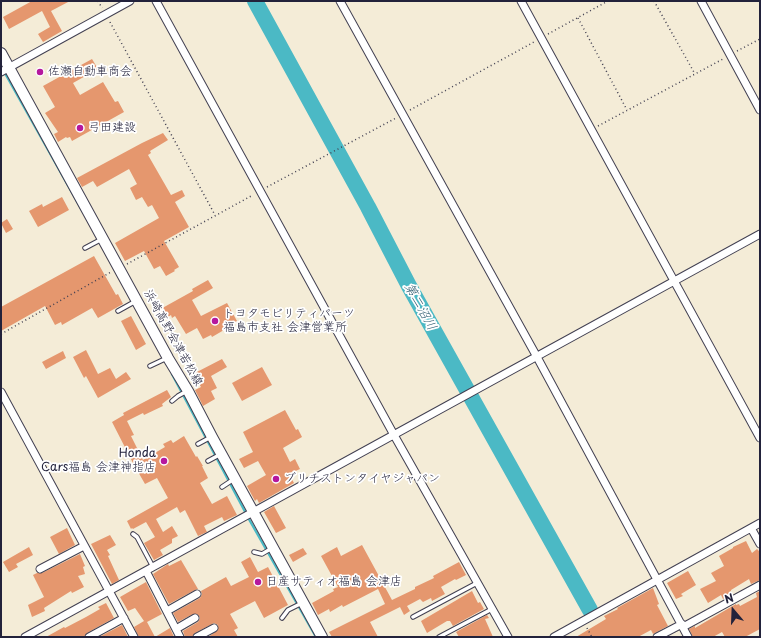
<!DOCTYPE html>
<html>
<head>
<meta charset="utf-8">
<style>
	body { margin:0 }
	#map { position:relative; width:761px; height:638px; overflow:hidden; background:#f4ecd7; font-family:"Playpen Sans",sans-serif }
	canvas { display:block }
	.frame { position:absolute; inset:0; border:2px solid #22223b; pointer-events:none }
	.north { position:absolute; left:713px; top:590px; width:40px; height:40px; -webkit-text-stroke:3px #fff; paint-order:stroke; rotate:341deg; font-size:11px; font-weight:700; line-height:16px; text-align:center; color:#22223b }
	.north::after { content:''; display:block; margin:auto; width:14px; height:18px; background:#22223b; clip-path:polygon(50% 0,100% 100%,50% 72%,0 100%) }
</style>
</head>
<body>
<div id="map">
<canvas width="761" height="638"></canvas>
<div class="frame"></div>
<div class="north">N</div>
</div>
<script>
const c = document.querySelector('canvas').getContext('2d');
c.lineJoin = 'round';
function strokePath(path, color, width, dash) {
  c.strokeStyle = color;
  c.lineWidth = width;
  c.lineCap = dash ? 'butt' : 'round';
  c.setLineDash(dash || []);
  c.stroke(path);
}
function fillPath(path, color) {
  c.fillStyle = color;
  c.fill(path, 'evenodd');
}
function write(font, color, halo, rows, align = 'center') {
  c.font = font + ' "Playpen Sans","Klee One",sans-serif';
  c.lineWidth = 3.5;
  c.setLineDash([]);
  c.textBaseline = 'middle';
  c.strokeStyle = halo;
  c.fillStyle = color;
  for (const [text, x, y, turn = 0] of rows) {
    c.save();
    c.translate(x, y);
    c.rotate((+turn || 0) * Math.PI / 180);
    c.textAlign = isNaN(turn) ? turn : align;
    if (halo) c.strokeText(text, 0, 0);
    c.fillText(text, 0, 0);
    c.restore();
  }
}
const stream = new Path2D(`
	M 1,66 L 83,212
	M 172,374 L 250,521 L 316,637`);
const river = new Path2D(`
	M 255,1 L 368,207 L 409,286 L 590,610`);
const building = new Path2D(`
	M 32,1 L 70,1 L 51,11 L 62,31 L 43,42 L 38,34 L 50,27 L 42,11 L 9,29 L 3,17 Z
	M 92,59 L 98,69 L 73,83 L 80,95 L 103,82 L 115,102 L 118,101 L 124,112 L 72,141 L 70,137 L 67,138 L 66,137 L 58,142 L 54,134 L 58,132 L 45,113 L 55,107 L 43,86 Z
	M 163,133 L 168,140 L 150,151 L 151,153 L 148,155 L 171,195 L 182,190 L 185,196 L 175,202 L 189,227 L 164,241 L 179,267 L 174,270 L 175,271 L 166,276 L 160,266 L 154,269 L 144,251 L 125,261 L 115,243 L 159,218 L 152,205 L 148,207 L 142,197 L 136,200 L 130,188 L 137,184 L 129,169 L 97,187 L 93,181 L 82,187 L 77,178 L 142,143 Z
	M 62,197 L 69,210 L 38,227 L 29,211 L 42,204 L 43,207 Z
	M 7,219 L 13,229 L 6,233 L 1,223 Z
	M 94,256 L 116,295 L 118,294 L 123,304 L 98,318 L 92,308 L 62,325 L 61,322 L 55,325 L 45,306 L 1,331 L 1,307 Z
	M 208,280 L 213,288 L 192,300 L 201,316 L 227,303 L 237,321 L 223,329 L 224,330 L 212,337 L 211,335 L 203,339 L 197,328 L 186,334 L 175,316 L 172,318 L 171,315 L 163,320 L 157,311 L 193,291 L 192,289 Z
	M 131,316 L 146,344 L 136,350 L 121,321 Z
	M 86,350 L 98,374 L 110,368 L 116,379 L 126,372 L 131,379 L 98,398 L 86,376 L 84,378 L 73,357 Z
	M 63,351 L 66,358 L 46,369 L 42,362 Z
	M 222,359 L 227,367 L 211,376 L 217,388 L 211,391 L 215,399 L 203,406 L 195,390 L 201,387 L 193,374 Z
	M 262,367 L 272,385 L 242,401 L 232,383 Z
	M 167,390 L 171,397 L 162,404 L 163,406 L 144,415 L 143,413 L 127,421 L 123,413 Z
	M 285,410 L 296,430 L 298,429 L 302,437 L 283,448 L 290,462 L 295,459 L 300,469 L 289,474 L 294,483 L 259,503 L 257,499 L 255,501 L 247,486 L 266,475 L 258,461 L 244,468 L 239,459 L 253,452 L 243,432 Z
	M 124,415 L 134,435 L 131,436 L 143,460 L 165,447 L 163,444 L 171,440 L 173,443 L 184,436 L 196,457 L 197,456 L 203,466 L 202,466 L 208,478 L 200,483 L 212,504 L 227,496 L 237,515 L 224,521 L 222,517 L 204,526 L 207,532 L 198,536 L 185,510 L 180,513 L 177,507 L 156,519 L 163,532 L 172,526 L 178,536 L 172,539 L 172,543 L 160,550 L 163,555 L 154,560 L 144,543 L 155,537 L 146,522 L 133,529 L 132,528 L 131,529 L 127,521 L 168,498 L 157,478 L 145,484 L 133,463 L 112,422 Z
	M 274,506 L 286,528 L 276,533 L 264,512 Z
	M 67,528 L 75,545 L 59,554 L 50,537 Z
	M 110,535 L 116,545 L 107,550 L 110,555 L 108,556 L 119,580 L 112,584 L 91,544 Z
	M 746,541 L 752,553 L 757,549 L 760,552 L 760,580 L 751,584 L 749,579 L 731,590 L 731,591 L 729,592 L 731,595 L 723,599 L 721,595 L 708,603 L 700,589 L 716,581 L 711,573 L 724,566 L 719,556 L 733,548 L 733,547 Z
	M 362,545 L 392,600 L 415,589 L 415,587 L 432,579 L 434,578 L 433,576 L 459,562 L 466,575 L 456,580 L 455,579 L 441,587 L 445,594 L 432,601 L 431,598 L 423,602 L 420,599 L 407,606 L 410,611 L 404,615 L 400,607 L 370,622 L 378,637 L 332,637 L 329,632 L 385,604 L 378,589 L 343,607 L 342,605 L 330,612 L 329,609 L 318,615 L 312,603 L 334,591 L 333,589 L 338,587 L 321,556 L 337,547 L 341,556 Z
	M 29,547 L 33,555 L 16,564 L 18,567 L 9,572 L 3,562 Z
	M 303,548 L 307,554 L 293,562 L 289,555 Z
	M 80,554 L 85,566 L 83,567 L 85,574 L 78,576 L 84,587 L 72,593 L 71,591 L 44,608 L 45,611 L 32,617 L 28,605 L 44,597 L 33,575 L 37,573 L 42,573 Z
	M 250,557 L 258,572 L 268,567 L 288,605 L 264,618 L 255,601 L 230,614 L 238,628 L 234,630 L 238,637 L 208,637 L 218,630 L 218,625 L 214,623 L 195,633 L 192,637 L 185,637 L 183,631 L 198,622 L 200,618 L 199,616 L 197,614 L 193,614 L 178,622 L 173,613 L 200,598 L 202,594 L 201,591 L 226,577 L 231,586 L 249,577 L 241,562 Z
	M 181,560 L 198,589 L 195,590 L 169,604 L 153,574 L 168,564 L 169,566 Z
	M 688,571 L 696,585 L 681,594 L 683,596 L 676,599 L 667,583 Z
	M 146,582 L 162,614 L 147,622 L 155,637 L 170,628 L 174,637 L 139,637 L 134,627 L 144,621 L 135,608 L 128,611 L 120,597 Z
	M 653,588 L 659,604 L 657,605 L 668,626 L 653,634 L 651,630 L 638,637 L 576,637 L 606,619 L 604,616 L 618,609 L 617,608 Z
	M 472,591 L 478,603 L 480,602 L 484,609 L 453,626 L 450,621 L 447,621 L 427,633 L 421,621 Z
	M 760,591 L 760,629 L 745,637 L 725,637 L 722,632 L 713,637 L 693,637 L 689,629 L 695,626 L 695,628 L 736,604 L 736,605 L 739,604 L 740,606 L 757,597 L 756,593 Z
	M 106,603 L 114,618 L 87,633 L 84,637 L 46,637 L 64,627 L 65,628 L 86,617 L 100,609 L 98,607 Z
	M 487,615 L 489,618 L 485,619 L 493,637 L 459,637 L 456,632 Z
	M 122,625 L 128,637 L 99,637 Z`);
const path = new Path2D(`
	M 98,1 L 102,8
	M 654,1 L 695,74
	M 578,18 L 627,110
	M 110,22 L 215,215
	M 548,34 L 608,1
	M 737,51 L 760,39
	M 410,110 L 534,42
	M 598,126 L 723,59
	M 267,187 L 396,118
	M 127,264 L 253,195
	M 1,334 L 111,272
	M 587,628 L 592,637`);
const service = new Path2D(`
	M 85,248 L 102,239
	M 118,311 L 136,301
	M 150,366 L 167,358
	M 172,401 L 178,396 L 187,391
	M 198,444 L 211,437
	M 208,461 L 221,454
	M 222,487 L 234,479
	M 133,534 L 137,537 L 153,567
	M 254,552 L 262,554 L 272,548
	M 413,617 L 477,583
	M 282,618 L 288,610 L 302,603
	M 439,637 L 492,609`);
const minor = new Path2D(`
	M 156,1 L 394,435 L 508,637
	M 340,1 L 537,357 L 688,637
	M 521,1 L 760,438
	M 701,1 L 760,110
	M 1,72 L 130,1
	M 1,392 L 134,637
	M 751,528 L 760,544
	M 40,569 L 84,546
	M 146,571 L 180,637
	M 167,611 L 197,594
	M 683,627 L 760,585
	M 176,629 L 195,618
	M 25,637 L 760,234
	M 89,637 L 124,618
	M 197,637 L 214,628
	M 554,637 L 760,523
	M 657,637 L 682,624`);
const secondary = new Path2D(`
	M 1,53 L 168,358 L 188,391 L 212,437 L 322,637`);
const markers = [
	[40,72,4,"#b5179e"],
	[80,128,4,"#b5179e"],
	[215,321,4,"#b5179e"],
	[164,461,4,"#b5179e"],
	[276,479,4,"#b5179e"],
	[258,582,4,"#b5179e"]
];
const poiNames = [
	["佐瀬自動車商会",48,72],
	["弓田建設",88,128],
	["トヨタモビリティパーツ",223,314],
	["福島市支社 会津営業所",223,328],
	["Honda",156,454,"right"],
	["Cars福島 会津神指店",156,468,"right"],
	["ブリチストンタイヤジャパン",284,479],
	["日産サティオ福島 会津店",266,582]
];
const streetNames = [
	["浜崎高野会津若松線",173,338,61]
];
const waterNames = [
	["第二沼川",420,307,61]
];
strokePath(stream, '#4bb9c5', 2.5);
strokePath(river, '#4bb9c5', 16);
fillPath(building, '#e5976e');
strokePath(service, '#424052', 5.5);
strokePath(minor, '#424052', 9);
strokePath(secondary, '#424052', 12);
strokePath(path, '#424052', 1.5, [1, 3]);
strokePath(service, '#fff', 3.5);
strokePath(minor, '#fff', 7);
strokePath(secondary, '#fff', 10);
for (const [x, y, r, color] of markers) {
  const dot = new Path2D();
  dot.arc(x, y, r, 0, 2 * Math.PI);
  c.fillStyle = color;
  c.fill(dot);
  strokePath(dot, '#fff', 1.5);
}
write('12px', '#22223b', '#fff', poiNames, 'left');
write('12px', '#22223b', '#fff', streetNames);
write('italic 13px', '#325e72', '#fff', waterNames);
</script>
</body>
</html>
